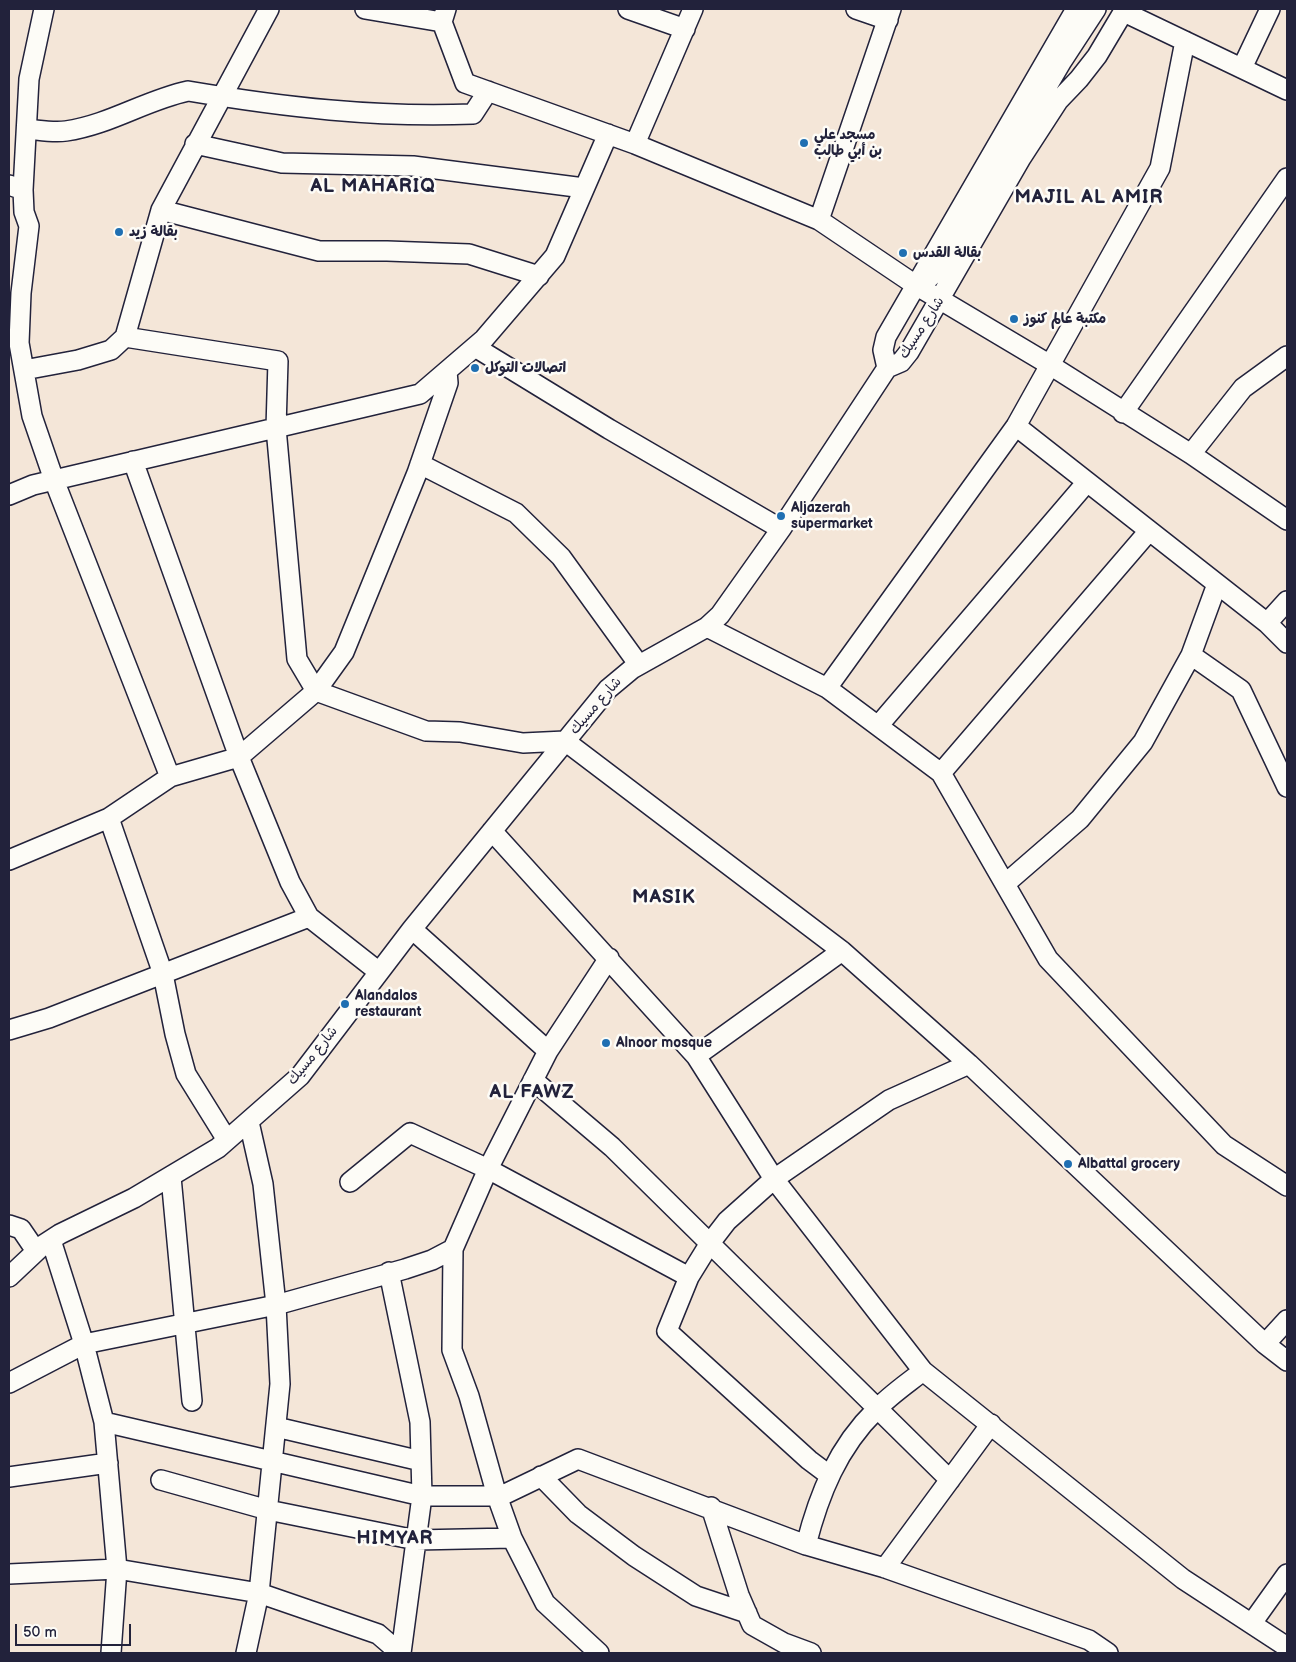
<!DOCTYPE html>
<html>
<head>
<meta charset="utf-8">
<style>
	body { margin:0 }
	#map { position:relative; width:1296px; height:1662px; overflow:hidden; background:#f4e6d8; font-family:"Balsamiq Sans",sans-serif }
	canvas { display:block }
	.frame { position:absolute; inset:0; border:10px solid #22223b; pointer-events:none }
	.scale { position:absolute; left:15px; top:1624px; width:116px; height:22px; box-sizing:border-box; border:2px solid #22223b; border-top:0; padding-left:6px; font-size:15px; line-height:18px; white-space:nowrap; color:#22223b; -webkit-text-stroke:4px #fdfcf7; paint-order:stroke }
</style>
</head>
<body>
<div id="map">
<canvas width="1296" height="1662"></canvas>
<div class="frame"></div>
<div class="scale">50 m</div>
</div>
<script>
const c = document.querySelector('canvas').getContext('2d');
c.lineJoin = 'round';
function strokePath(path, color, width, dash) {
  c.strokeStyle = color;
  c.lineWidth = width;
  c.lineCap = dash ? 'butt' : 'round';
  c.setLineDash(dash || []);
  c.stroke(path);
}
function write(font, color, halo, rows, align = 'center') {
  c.font = font + ' "Balsamiq Sans","Playpen Sans Arabic",sans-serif';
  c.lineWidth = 5;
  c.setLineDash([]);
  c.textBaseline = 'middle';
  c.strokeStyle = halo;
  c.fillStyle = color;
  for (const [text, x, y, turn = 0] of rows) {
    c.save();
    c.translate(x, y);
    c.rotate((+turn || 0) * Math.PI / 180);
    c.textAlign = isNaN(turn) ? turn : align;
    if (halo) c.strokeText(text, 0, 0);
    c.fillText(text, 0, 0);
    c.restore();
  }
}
const minor = new Path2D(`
	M 365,9 L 442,22
	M 446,9 L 442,22 L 465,83 L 635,144 L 819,220 L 914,284 L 1050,365 L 1191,454 L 1287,520
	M 628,9 L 685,29
	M 856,9 L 888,20
	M 1124,12 L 1287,90
	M 1242,68 L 1270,9
	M 27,129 C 39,130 53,133 66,131 C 109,125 146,100 188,91 C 283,107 377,118 473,114 L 488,91
	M 195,144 L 282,163 L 413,166 L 584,188
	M 635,144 L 693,9
	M 9,185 L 23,190 L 24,212 L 29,226 L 21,293 L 19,343 L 32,416 L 54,480 L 170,777
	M 23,190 L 29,79 L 44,9
	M 161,210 L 319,251 L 387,251 L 469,254 L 539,276
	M 819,220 L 891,9
	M 918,283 L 929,278 L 941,267 L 1062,61 L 1096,9
	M 125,337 L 278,361 L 276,428 L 297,659 L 316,691 L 426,731 L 460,732 L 523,743 L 565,741 L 842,951 L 969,1064 L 1265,1344 L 1287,1361
	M 475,347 L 609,429 L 781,529
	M 887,368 L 883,350 L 886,337 L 1076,9
	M 24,370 L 78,360 L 111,350 L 125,337 L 161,210 L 269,9
	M 1123,413 L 1287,178
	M 1016,426 L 1267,623 L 1287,643
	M 1191,454 L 1243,388 L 1287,356
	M 133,461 L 239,757 L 290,882 L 309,917
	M 420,464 L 516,513 L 561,557 L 639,665
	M 9,495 L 33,485 L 420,394 L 484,339 L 555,256 L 608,134
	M 1267,623 L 1287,601
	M 707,627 L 827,688 L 941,773 L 1048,959 L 1224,1145 L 1287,1186
	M 1191,655 L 1241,690 L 1287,787
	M 827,688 L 1016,426 L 1160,168 L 1185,41
	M 878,726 L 1087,482
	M 941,773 L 1149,531
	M 109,818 L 163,974 L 175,1034 L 186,1074 L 227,1140
	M 492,831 L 696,1056 L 774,1179 L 923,1371 L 1183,1579 L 1287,1647
	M 9,860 L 109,818 L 170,777 L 239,757 L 316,691 L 344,652 L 417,473 L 448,383 L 447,371
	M 1005,884 L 1080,819 L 1143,742 L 1191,655 L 1217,584
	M 412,929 L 548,1051
	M 9,1030 L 49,1018 L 309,917 L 379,972
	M 696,1056 L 842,951
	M 533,1080 L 612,1147 L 950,1480
	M 171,1177 L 192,1401
	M 350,1182 L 410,1133 L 488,1169 L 689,1277
	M 9,1225 L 21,1229 L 36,1251
	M 51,1240 L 84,1344 L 104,1422 L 117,1569 L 111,1653
	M 453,1249 L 452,1350 L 469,1396 L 497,1496 L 512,1538 L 545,1603 L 599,1653
	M 389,1272 L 420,1422 L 422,1496 L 401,1653
	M 9,1277 L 43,1245 L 60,1234 L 134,1198 L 218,1148 L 300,1076 L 412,929 L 608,689 L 632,669 L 707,627 L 720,615 L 781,529 L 887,368 L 901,362 L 909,352 L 1021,158 L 1058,101 L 1079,79 L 1097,56 L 1125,9
	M 1265,1344 L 1287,1320
	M 9,1383 L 84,1344 L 276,1305 L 405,1269 L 432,1260 L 453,1249 L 488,1169 L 548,1051 L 609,958
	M 104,1422 L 422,1496 L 501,1496 L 578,1459 L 806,1545 L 885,1568 L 1089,1640 L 1108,1653
	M 276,1427 L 421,1461
	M 829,1475 L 809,1460 L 667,1331 L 689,1277 L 710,1243 L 727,1221 L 774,1179 L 889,1100 L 969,1064
	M 541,1476 L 578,1514 L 634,1556 L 696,1596 L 747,1613
	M 9,1477 L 108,1463
	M 161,1480 L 268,1510 L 416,1540 L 512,1538
	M 711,1507 L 739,1595 L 752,1625 L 784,1643 L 811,1653
	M 806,1545 C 819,1494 838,1447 876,1410 C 890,1395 908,1383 923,1371
	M 885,1568 L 991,1424
	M 9,1574 L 117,1569 L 259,1593 L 378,1634 L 400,1653
	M 1252,1623 L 1287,1574
	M 246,1653 L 259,1593 L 280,1384 L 276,1305 L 263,1184 L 249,1122`);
const markers = [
	[804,143,5,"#1f6fb2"],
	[119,232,5,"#1f6fb2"],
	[903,253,5,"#1f6fb2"],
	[1014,319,5,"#1f6fb2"],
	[475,368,5,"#1f6fb2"],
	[781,516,5,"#1f6fb2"],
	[345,1004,5,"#1f6fb2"],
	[606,1043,5,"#1f6fb2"],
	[1068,1164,5,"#1f6fb2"]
];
const poiNames = [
	["مسجد علي",814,135],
	["بن أبي طالب",814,151],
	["بقالة زيد",129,232],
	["بقالة القدس",913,253],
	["مكتبة عالم كنوز",1024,319],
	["اتصالات التوكل",485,368],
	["Aljazerah",791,508],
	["supermarket",791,524],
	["Alandalos",355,996],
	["restaurant",355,1012],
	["Alnoor mosque",616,1043],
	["Albattal grocery",1078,1164]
];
const streetNames = [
	["شارع مسيك",922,328,-57],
	["شارع مسيك",596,706,-49],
	["شارع مسيك",313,1056,-51]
];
const districtNames = [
	["AL MAHARIQ",373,187],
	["MAJIL AL AMIR",1089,198],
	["MASIK",664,898],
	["AL FAWZ",532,1093],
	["HIMYAR",395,1539]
];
strokePath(minor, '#22223b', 22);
strokePath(minor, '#fdfcf7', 19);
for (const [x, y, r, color] of markers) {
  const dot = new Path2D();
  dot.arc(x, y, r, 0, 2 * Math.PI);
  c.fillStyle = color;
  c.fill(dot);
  strokePath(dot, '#fdfcf7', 2);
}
write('bold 14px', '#22223b', '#fdfcf7', poiNames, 'left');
write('14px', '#22223b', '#fdfcf7', streetNames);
c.letterSpacing = '1px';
write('bold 19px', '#22223b', '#fdfcf7', districtNames);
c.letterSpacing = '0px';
</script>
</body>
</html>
